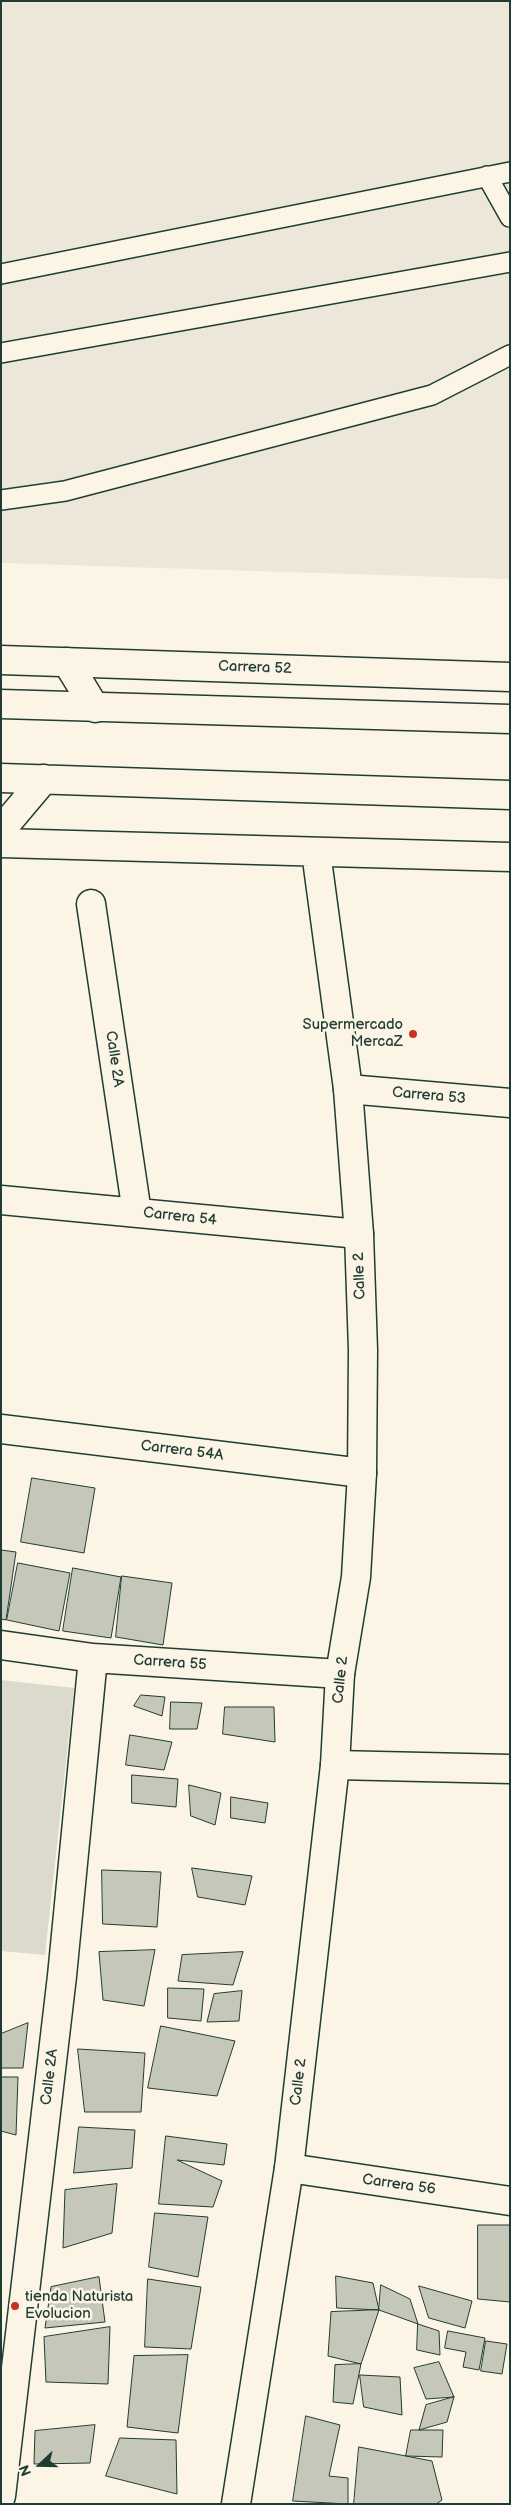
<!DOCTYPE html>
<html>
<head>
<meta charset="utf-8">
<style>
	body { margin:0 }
	#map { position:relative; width:511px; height:2505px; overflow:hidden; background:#fcf5e5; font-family:"Balsamiq Sans",sans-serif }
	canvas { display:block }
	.frame { position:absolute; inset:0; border:2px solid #1f3d34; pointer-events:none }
	.north { position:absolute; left:15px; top:2440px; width:50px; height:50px; -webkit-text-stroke:4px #fcf5e5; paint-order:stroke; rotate:249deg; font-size:14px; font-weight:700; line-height:20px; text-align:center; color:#1f3d34 }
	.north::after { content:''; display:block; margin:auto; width:18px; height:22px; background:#1f3d34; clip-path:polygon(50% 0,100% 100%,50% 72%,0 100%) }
</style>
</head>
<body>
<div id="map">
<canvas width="511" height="2505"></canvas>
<div class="frame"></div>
<div class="north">N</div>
</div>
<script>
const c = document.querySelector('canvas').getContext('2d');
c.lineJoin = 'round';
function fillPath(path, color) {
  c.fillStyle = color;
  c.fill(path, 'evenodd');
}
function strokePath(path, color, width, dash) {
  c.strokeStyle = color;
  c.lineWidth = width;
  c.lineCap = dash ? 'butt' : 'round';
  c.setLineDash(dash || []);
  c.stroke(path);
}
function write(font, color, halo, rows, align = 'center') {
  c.font = font + ' "Balsamiq Sans",sans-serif';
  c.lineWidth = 5;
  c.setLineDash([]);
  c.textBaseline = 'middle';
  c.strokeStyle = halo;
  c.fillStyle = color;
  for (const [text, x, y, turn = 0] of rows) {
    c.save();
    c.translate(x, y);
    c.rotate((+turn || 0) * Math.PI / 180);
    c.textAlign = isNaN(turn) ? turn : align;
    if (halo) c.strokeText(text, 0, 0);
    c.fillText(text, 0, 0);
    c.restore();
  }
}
const built = new Path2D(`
	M 1,1 L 510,1 L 510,579 L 1,563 Z`);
const green = new Path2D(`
	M 1,1680 L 74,1688 L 45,1955 L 1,1951 Z`);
const building = new Path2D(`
	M 32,1478 L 95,1488 L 84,1553 L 21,1542 Z
	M 1,1550 L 16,1552 L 6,1620 L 1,1619 Z
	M 18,1563 L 70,1573 L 59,1631 L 7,1620 Z
	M 73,1568 L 121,1577 L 111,1638 L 63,1631 Z
	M 122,1576 L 172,1583 L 163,1645 L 116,1637 Z
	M 141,1695 L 165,1697 L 162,1716 L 134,1706 Z
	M 171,1702 L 202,1703 L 197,1729 L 170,1729 Z
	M 225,1707 L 274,1707 L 275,1742 L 223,1734 Z
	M 130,1735 L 172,1742 L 164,1770 L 126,1765 Z
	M 132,1775 L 178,1779 L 176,1807 L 132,1803 Z
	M 189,1785 L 221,1793 L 215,1825 L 191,1816 Z
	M 231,1797 L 268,1803 L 265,1823 L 231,1818 Z
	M 192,1868 L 252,1876 L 245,1905 L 198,1897 Z
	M 102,1870 L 161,1872 L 157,1927 L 103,1924 Z
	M 155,1950 L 144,2006 L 103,2000 L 99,1952 Z
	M 243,1952 L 233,1985 L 178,1981 L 182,1955 Z
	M 168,1988 L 204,1989 L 201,2021 L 168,2018 Z
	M 242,1991 L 239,2021 L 207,2022 L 214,1994 Z
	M 28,2023 L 23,2068 L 1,2068 L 1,2034 Z
	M 161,2026 L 235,2041 L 217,2096 L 148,2088 Z
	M 78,2049 L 145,2053 L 141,2112 L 85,2112 Z
	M 1,2077 L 18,2077 L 16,2135 L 1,2131 Z
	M 79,2127 L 135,2130 L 132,2168 L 74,2173 Z
	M 166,2136 L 227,2144 L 224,2165 L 177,2160 L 222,2181 L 213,2207 L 159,2204 Z
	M 117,2184 L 112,2233 L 63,2248 L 65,2190 Z
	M 155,2213 L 208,2217 L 198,2277 L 149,2267 Z
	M 478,2225 L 510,2225 L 510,2302 L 478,2299 Z
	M 336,2276 L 373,2283 L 379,2310 L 337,2308 Z
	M 99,2277 L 105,2322 L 45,2328 L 51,2287 Z
	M 148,2279 L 201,2287 L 191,2349 L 145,2347 Z
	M 381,2285 L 410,2299 L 418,2324 L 379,2310 Z
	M 419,2286 L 472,2301 L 465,2328 L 429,2318 Z
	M 379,2310 L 361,2364 L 328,2356 L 331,2312 Z
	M 418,2324 L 439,2331 L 440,2355 L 417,2350 Z
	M 110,2327 L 108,2384 L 46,2382 L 44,2337 Z
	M 448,2331 L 485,2338 L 479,2370 L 463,2367 L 466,2352 L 445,2348 Z
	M 486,2341 L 507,2344 L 502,2374 L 481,2371 Z
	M 188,2355 L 178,2433 L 127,2427 L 134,2356 Z
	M 439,2362 L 454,2397 L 426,2399 L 414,2368 Z
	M 361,2364 L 353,2404 L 333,2402 L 335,2365 Z
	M 360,2375 L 400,2377 L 402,2415 L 364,2407 Z
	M 454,2397 L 447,2422 L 419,2430 L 426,2405 Z
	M 306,2416 L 340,2425 L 329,2476 L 348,2478 L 348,2504 L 293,2501 Z
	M 95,2425 L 90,2463 L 34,2464 L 35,2431 Z
	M 411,2430 L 443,2430 L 442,2457 L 406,2456 Z
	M 120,2438 L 176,2440 L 177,2494 L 106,2476 Z
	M 359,2447 L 432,2461 L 442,2500 L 436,2504 L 354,2504 Z`);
const service = new Path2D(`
	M 487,176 L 510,217
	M 1,274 L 510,172
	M 1,353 L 510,262
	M 1,500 L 65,491 L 432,395 L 510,355`);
const minor = new Path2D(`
	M 91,904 L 137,1213
	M 348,1089 L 510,1103
	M 1,1200 L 359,1234
	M 1,1429 L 362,1473
	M 1,1645 L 93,1658 L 340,1674
	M 335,1765 L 510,1769
	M 289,2168 L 510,2201
	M 1,2496 L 62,1976 L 93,1658`);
const tertiary = new Path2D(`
	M 1,660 L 510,677
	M 1,843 L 510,857
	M 236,2504 L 289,2168 L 335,1765 L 340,1674 L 356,1577 L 362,1473 L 363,1350 L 359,1234 L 348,1089 L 318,867 L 318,852`);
const primary = new Path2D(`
	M 67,662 L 95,708
	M 1,704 L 510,719
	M 1,778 L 510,795
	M 1,830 L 44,779`);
const markers = [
	[413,1034,5,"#c8321e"],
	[15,2306,5,"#c8321e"]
];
const streetNames = [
	["Carrera 52",255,668,2],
	["Calle 2A",114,1059,82],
	["Carrera 53",429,1096,5],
	["Carrera 54",180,1217,6],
	["Calle 2",360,1276,-92],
	["Carrera 54A",182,1451,7],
	["Carrera 55",170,1663,4],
	["Calle 2",341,1680,-84],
	["Calle 2A",50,2077,-83],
	["Calle 2",299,2082,-83],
	["Carrera 56",399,2185,8]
];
const poiNames = [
	["Supermercado",403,1025],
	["MercaZ",403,1042],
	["tienda Naturista",25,2297,"left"],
	["Evolucion",25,2314,"left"]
];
fillPath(built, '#ece7d8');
fillPath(green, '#dcdacc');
fillPath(building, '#c5c7b9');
strokePath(building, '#1f3d34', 1);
strokePath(service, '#1f3d34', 22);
strokePath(minor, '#1f3d34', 31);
strokePath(tertiary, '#1f3d34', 31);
strokePath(primary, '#1f3d34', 31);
strokePath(service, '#fcf5e5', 19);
strokePath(minor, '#fcf5e5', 28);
strokePath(tertiary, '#fcf5e5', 28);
strokePath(primary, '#fcf5e5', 28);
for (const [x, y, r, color] of markers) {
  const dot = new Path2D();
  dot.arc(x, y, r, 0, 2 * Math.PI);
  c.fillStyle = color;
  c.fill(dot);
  strokePath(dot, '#fcf5e5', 2);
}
write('15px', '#1f3d34', '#fcf5e5', streetNames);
write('15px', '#1f3d34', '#fcf5e5', poiNames, 'right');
</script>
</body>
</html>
